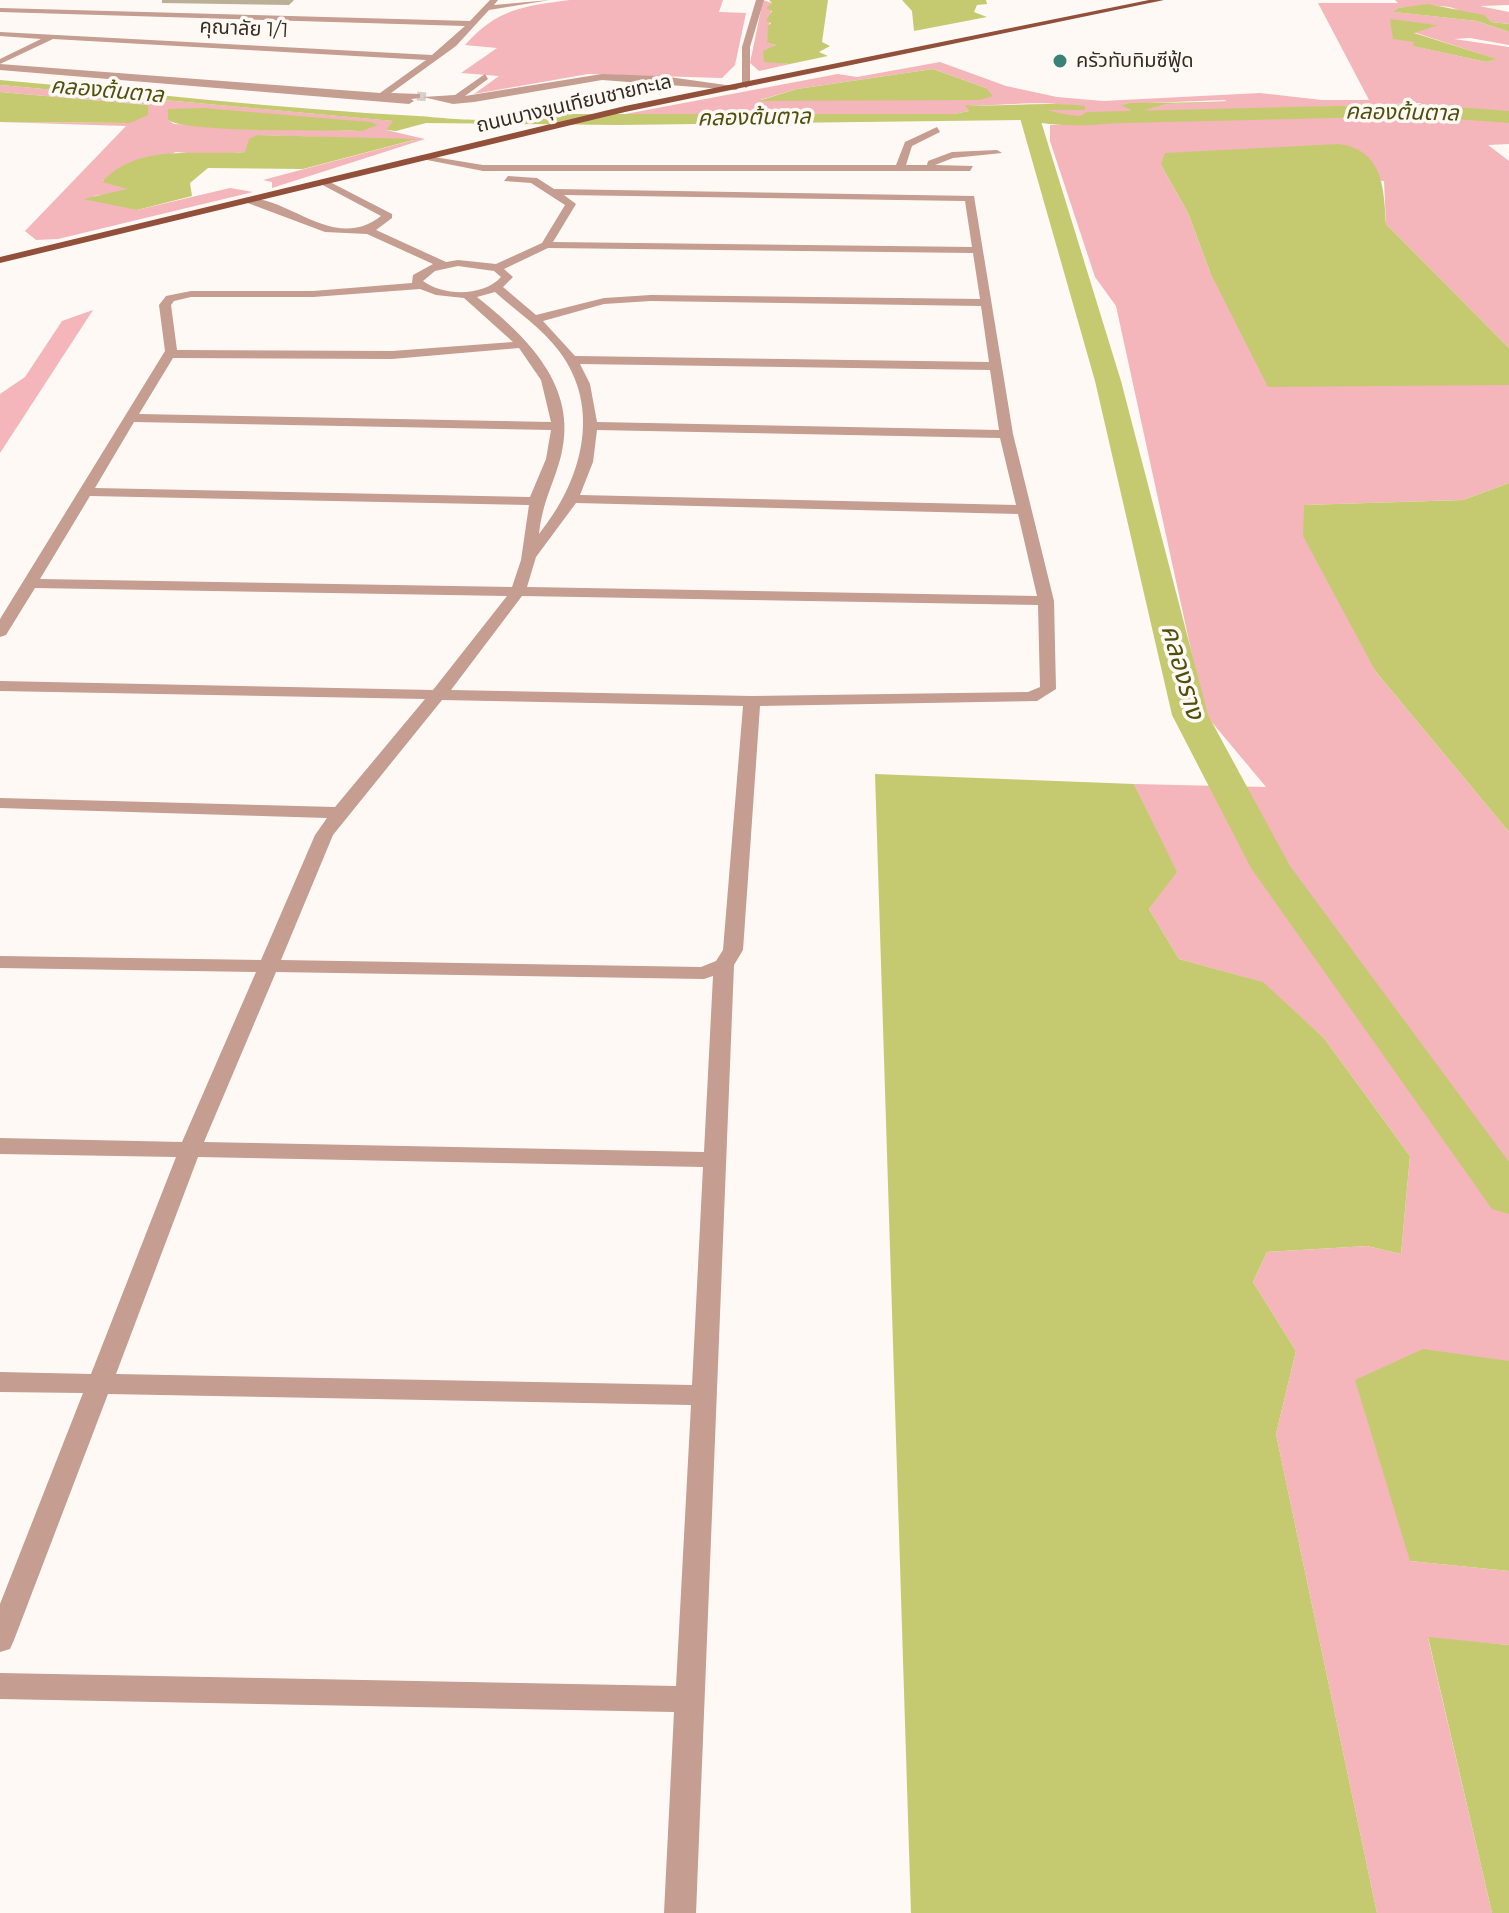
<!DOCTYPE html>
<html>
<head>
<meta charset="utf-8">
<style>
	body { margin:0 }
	canvas { display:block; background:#fef9f4 }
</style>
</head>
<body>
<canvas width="1509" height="1913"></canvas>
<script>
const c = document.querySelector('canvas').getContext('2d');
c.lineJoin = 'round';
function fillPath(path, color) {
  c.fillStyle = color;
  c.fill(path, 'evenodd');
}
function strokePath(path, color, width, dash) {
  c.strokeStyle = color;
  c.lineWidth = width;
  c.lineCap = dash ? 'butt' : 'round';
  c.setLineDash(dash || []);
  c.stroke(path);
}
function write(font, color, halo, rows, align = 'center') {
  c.font = font + ' Montserrat,"Noto Sans Thai",sans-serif';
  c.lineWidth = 7;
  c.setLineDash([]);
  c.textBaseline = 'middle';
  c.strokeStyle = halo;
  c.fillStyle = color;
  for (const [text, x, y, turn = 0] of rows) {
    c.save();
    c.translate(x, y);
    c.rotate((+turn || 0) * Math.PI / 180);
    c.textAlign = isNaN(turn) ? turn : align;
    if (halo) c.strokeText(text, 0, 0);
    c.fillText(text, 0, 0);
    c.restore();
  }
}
const green = new Path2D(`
	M 570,0 L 723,0 L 719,12 L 746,13 L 735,65 L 722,78 L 588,74 L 474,94 L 499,76 L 461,73 L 497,48 L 465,45 C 497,9 523,6 570,0 Z
	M 763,0 L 772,3 L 767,43 L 776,45 L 769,49 L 764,61 L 790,64 L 759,71 L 750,63 Z
	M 1395,0 L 1509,0 L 1509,5 L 1479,6 L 1509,12 L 1509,24 L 1491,22 L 1450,7 L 1429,5 L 1398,8 L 1395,12 L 1477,21 L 1509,32 L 1509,45 L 1470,38 L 1454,39 L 1509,47 L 1509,144 L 1488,145 L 1509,161 L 1509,348 L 1386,224 L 1384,181 L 1161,165 L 1188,213 L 1210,272 L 1509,385 L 1509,483 L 1463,500 L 1305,505 L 1376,672 L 1509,832 L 1509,1362 L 1410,1561 L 1509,1571 L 1509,1645 L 1428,1638 L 1492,1913 L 1377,1913 L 1276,1434 L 1296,1351 L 1253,1282 L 1267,1252 L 1367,1246 L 1401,1254 L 1410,1156 L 1324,1038 L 1262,982 L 1179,959 L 1149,909 L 1176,872 L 1134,784 L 1266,787 L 1205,714 L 1116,306 L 1095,277 L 1050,141 L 1050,125 L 1436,112 L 1420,103 L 1154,113 L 1143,110 L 1167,104 L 1227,101 L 1224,100 L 1123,104 L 1132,110 C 1111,118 1068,120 1049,110 L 1084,110 C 1053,97 1002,107 966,105 L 969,111 L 954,114 L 620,115 L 838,74 L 857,77 L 940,62 L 1006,86 L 1057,97 L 1103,101 L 1260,93 L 1322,100 L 1369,100 L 1318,3 L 1398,3 ZM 1390,20 L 1436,25 L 1413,32 L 1496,59 L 1486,62 L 1414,46 L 1415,42 ZM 933,69 L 986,88 L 980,100 L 760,100 L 797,89 Z
	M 0,85 L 394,121 L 386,130 L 425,139 L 272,188 L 272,182 L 263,180 L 414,140 L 257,135 L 245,152 L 209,155 L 176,152 L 102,181 L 130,188 L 122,193 L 93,196 L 137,210 L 230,188 L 253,192 L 58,239 L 36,240 L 25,231 L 126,126 L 0,122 L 130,123 L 148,105 L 0,92 ZM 169,109 L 362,131 L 174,124 L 168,120 Z
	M 93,310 L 2,450 L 0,453 L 0,394 L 25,377 L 62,321 Z`);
const water = new Path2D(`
	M 769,0 L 828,0 L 822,42 L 830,46 L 819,52 L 828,56 L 790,64 L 764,62 L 763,51 L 776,45 L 767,43 L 768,26 L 771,23 L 766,21 L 772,11 L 766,8 L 772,3 Z
	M 902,0 L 986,0 L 987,4 L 977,5 L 974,12 L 987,17 L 914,31 L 912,11 Z
	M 1428,4 L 1484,15 L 1491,22 L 1509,24 L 1509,32 L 1477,21 L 1394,12 L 1398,8 Z
	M 1390,19 L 1438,25 L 1414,33 L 1497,59 L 1486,62 L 1413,46 L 1414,42 L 1393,39 Z
	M 933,69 L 986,88 L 993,96 L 980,100 L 758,101 L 797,89 Z
	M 0,80 C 139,92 279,109 418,116 C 437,117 495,125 508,114 L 954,114 L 969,111 L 965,105 C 1005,107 1045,101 1085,106 L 1085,110 L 1049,110 C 1070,118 1110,119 1131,110 L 1121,105 L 1130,103 L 1229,102 L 1167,104 L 1145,110 L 1154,113 C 1112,128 1065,128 1022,120 L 618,125 L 426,123 L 396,131 L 386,130 L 393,121 L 0,85 Z
	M 0,92 L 148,105 L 148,115 L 130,123 L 0,122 Z
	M 203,108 L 370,122 L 378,125 L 362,131 C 330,130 187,133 168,120 L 168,109 Z
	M 257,135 L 417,139 L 303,169 L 208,168 L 190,183 L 192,196 L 137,210 L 83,199 L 128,189 L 102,182 C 138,142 197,156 245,152 L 249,139 Z
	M 1339,144 C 1383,150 1384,188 1386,224 L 1509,348 L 1509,385 L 1268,387 L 1210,272 L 1188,213 L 1161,165 L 1165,153 Z
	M 1509,483 L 1509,832 L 1376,672 L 1303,536 L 1304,505 L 1463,500 Z
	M 875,774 L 1134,784 L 1177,872 L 1149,909 L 1179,959 L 1263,982 L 1324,1038 L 1410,1156 L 1401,1254 L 1367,1246 L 1267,1252 L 1253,1282 L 1296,1351 L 1276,1434 L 1377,1913 L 911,1913 Z
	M 1423,1349 L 1509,1361 L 1509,1571 L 1410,1561 L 1355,1380 Z
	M 1428,1637 L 1509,1645 L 1509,1913 L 1492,1913 Z`);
const canal = new Path2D(`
	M 1416,104 L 1509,111 L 1509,123 L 1416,116 L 1087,124 L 1077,118 L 1087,112 Z
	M 1030,112 L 1040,118 L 1121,381 L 1208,715 L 1290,866 L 1509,1162 L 1509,1214 L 1492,1209 L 1251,868 L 1172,715 L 1095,381 L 1020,118 Z`);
const minorTunnel = new Path2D(`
	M 417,96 L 427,97`);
const minor = new Path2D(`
	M 490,0 L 498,0 L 494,5 L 550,0 L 489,10 L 456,46 L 391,93 L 420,94 L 420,98 L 411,99 L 414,101 L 409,104 L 0,70 L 0,59 L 41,39 L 0,36 L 0,32 L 432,55 L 465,26 L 0,12 L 0,8 L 470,21 ZM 53,39 L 426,60 L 380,93 L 0,64 Z
	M 756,0 L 764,0 L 750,47 L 750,85 L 746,88 L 742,85 L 742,47 Z
	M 485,74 L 488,79 L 465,96 L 602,74 L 662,76 L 740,87 L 736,90 L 602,80 L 474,102 L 453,104 L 423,97 L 455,95 Z
	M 937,127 L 940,132 L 912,146 L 906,165 L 927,165 L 928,161 L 952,152 L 997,150 L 1002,153 L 953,158 L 935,165 L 973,166 L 970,171 L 483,171 L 417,158 L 422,155 L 483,165 L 896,165 L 905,142 Z
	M 508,176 L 537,178 L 554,189 L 974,196 L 1013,434 L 1054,601 L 1056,689 L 1037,701 L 760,706 L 743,950 L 734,965 L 696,1913 L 664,1913 L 674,1712 L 0,1699 L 0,1673 L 676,1686 L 691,1405 L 108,1394 L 14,1640 L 10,1649 L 0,1652 L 0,1604 L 83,1393 L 0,1392 L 0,1372 L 91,1374 L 176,1157 L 0,1154 L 0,1138 L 182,1142 L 256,972 L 0,968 L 0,956 L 261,960 L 315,835 L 327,818 L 0,808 L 0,798 L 335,807 L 425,699 L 0,691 L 0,681 L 433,690 L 507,596 L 35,588 L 6,635 L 0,637 L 0,619 L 165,351 L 159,305 L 166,296 L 191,291 L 313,291 L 412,283 L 413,275 L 433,264 L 367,234 L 325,232 L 245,202 L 245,198 C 290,196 334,253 381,216 L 317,182 L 326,180 L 392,214 L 392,218 L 376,230 L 446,262 L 458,260 L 496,264 L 542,243 L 565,205 L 531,183 L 504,181 ZM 564,195 L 965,201 L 972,247 L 553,242 L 576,204 ZM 548,248 L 973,253 L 980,299 L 651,295 L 604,298 L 536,315 L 503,287 L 513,277 L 504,269 ZM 458,266 L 494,271 L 501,277 C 483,297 443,296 423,281 L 435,271 ZM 420,289 L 436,295 L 464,298 L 513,342 L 392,351 L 177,350 L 171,305 L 174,301 L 191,297 L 313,297 ZM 495,292 C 516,311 542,328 559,351 C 603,409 581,482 539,534 C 543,500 553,486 561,456 C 579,386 526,336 477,297 ZM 651,301 L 981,306 L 989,362 L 575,356 L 543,321 L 604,304 ZM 519,348 L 541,380 L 551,422 L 139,414 L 173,358 L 392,359 ZM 580,364 L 990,370 L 999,430 L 597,422 L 590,384 ZM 134,422 L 551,430 L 546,459 L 530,497 L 95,488 ZM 597,430 L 1000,438 L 1016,505 L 580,495 L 593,462 ZM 90,496 L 529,505 L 521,560 L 512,587 L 40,579 ZM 576,503 L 1018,514 L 1037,596 L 527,587 L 536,557 ZM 522,596 L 1038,605 L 1040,687 L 1028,692 L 752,696 L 451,690 ZM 442,700 L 743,706 L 723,950 L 716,961 L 701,967 L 281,960 L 333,835 ZM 276,972 L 704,979 L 713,976 L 704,1152 L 204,1142 ZM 198,1157 L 703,1167 L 692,1385 L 116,1374 Z`);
const major = new Path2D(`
	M 1149,0 L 1164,0 L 625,112 L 0,263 L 0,257 L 625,106 Z`);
const wall = new Path2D(`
	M 162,0 L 294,0 L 289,5 L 162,3 Z`);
const markers = [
	[1060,61,8,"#3a8178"]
];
const farStreetnames = [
	["คุณาลัย 1/1",244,29,3],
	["ถนนบางขุนเทียนชายทะเล",574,104,-13]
];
const farPoinames = [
	["ครัวทับทิมซีฟู้ด",1076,61]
];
const farWaternames = [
	["คลองต้นตาล",107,91,5],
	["คลองต้นตาล",1402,113,1],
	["คลองต้นตาล",754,118,-1]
];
const waterNames = [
	["คลองราง",1182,672,74]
];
fillPath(green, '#f4b6ba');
fillPath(water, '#c5ca71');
fillPath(canal, '#c5ca71');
strokePath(minorTunnel, '#d6d0ca', 9, [9, 4]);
fillPath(minor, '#c59d91');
fillPath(major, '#924f3a');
fillPath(wall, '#bbb097');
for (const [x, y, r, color] of markers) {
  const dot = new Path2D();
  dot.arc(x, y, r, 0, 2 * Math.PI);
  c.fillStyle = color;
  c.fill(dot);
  strokePath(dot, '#fef9f4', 3);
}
write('20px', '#352b22', '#fef9f4', farStreetnames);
write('20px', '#352b22', '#fef9f4', farPoinames, 'left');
write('italic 22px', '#4e500c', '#fef9f4', farWaternames);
write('italic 26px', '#4e500c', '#fef9f4', waterNames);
</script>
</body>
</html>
